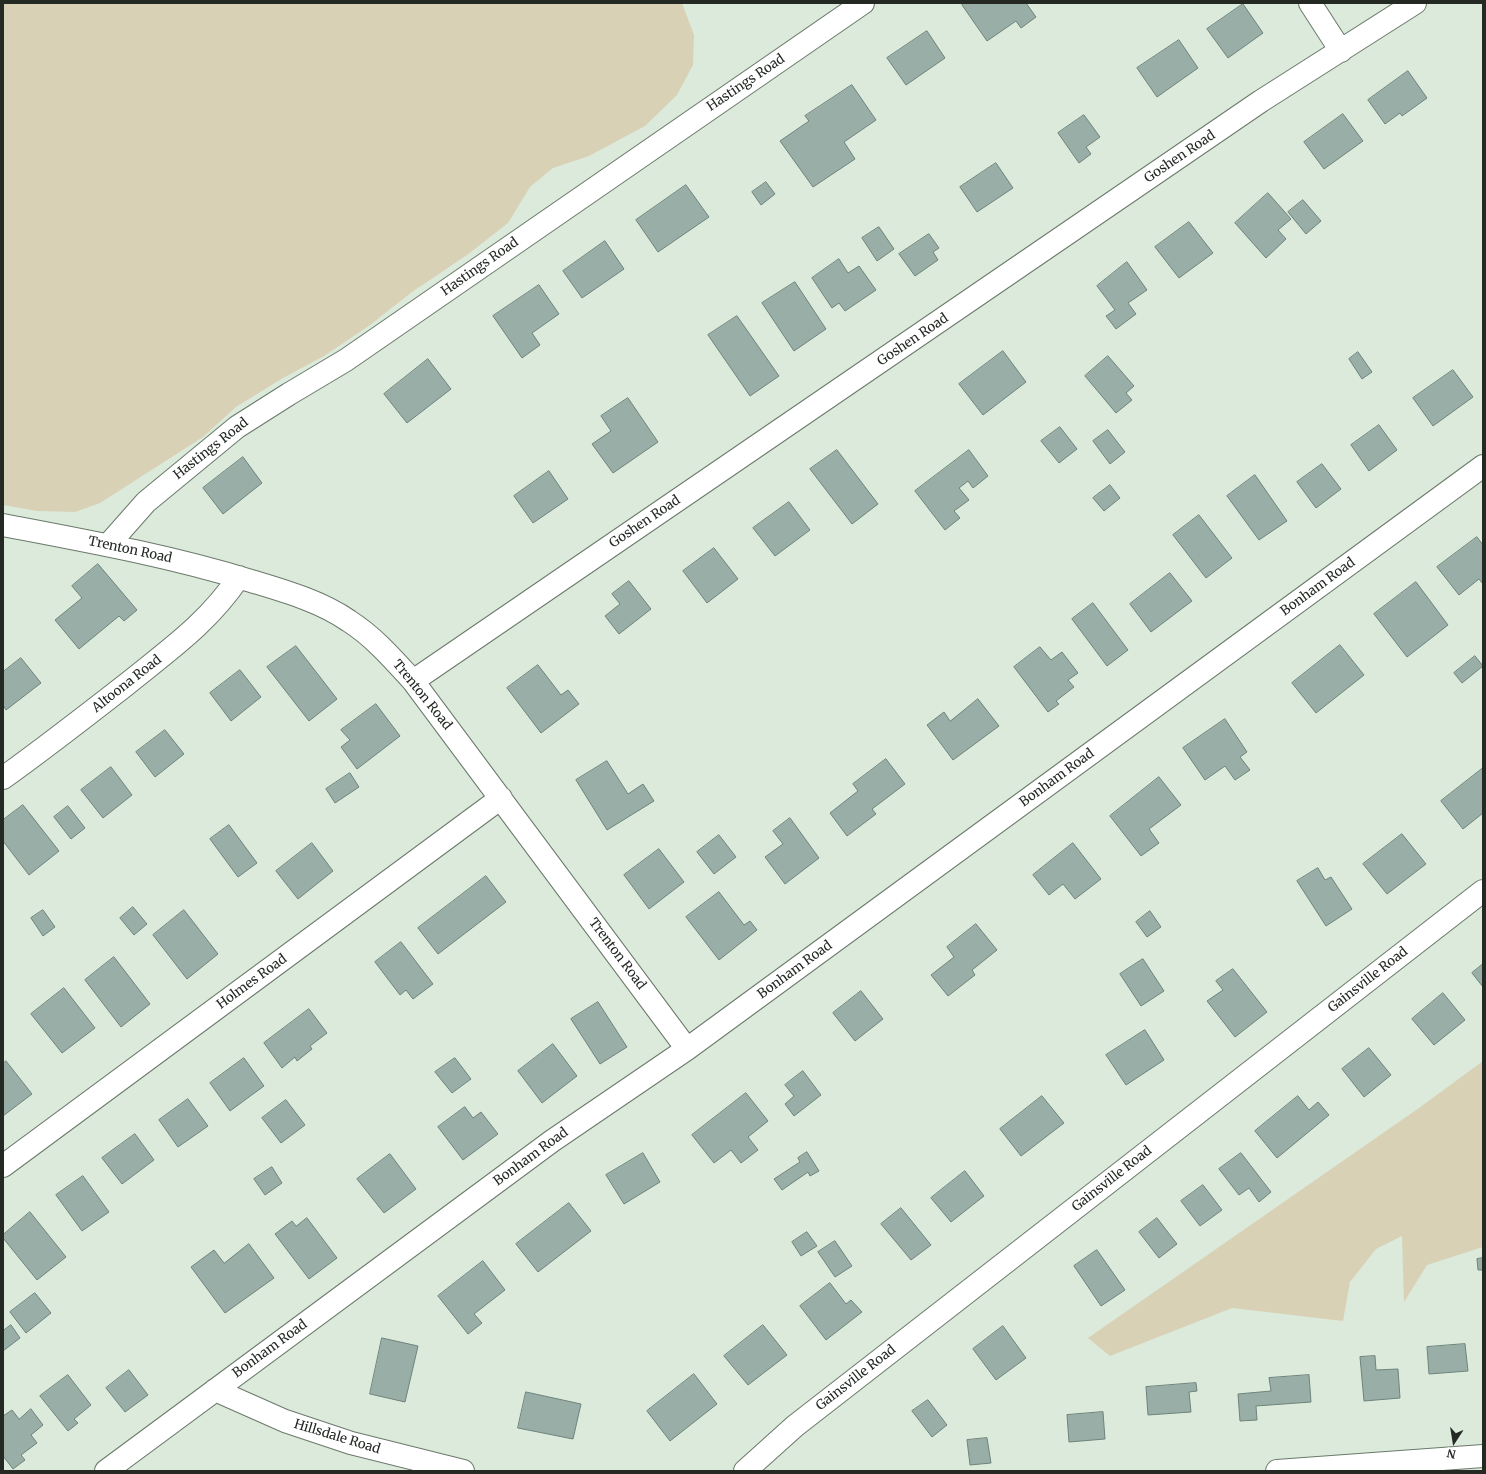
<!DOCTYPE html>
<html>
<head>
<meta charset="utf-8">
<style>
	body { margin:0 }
	#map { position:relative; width:1486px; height:1474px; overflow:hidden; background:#dbeadb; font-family:Merriweather,serif }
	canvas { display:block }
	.frame { position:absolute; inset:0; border:4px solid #242924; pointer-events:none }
	.north { position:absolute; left:1434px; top:1422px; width:40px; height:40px; -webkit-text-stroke:3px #fff; paint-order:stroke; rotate:192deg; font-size:11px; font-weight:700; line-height:16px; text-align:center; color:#242924 }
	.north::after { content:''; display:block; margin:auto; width:14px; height:18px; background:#242924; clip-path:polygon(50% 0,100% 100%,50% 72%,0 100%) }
</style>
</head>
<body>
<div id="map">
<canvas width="1486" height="1474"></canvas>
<div class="frame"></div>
<div class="north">N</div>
</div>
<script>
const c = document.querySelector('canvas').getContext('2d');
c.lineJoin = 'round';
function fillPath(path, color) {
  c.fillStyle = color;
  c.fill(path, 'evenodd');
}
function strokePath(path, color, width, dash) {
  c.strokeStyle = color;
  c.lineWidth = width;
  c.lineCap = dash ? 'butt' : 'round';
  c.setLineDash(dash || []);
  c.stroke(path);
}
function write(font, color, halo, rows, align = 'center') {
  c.font = font + ' Merriweather,serif';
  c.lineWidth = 3.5;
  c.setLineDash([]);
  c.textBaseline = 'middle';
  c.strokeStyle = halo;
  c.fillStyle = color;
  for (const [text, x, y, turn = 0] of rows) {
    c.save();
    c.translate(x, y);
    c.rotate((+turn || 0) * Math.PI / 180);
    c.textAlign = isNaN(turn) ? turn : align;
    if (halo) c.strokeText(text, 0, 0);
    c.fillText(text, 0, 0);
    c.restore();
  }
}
const green = new Path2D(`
	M 3,3 L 682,3 L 694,35 L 693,65 L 677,95 L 645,126 L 589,156 L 553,168 L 530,187 L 508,223 L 467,255 L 412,292 L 370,325 L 324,356 L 283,378 L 236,407 L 203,437 L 100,503 L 75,512 L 37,511 L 3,505 Z
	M 1483,1061 L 1483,1247 L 1427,1265 L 1404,1302 L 1402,1236 L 1376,1249 L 1350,1282 L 1343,1321 L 1232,1308 L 1110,1356 L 1088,1338 L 1419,1108 Z`);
const building = new Path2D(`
	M 965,3 L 1026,3 L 1036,17 L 1021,28 L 1016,21 L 987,41 L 962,5 Z
	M 1243,4 L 1263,33 L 1228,58 L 1207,29 Z
	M 927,31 L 945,58 L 906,85 L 887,58 Z
	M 1179,40 L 1198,68 L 1157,97 L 1137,68 Z
	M 1408,71 L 1427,98 L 1402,116 L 1400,113 L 1385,124 L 1368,100 Z
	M 852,85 L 876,120 L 844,142 L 855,159 L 813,187 L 780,141 L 809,121 L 805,116 Z
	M 1343,114 L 1363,141 L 1324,169 L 1304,142 Z
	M 1084,115 L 1100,137 L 1086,147 L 1091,154 L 1079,163 L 1058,133 Z
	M 996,163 L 1013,188 L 977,212 L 960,187 Z
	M 766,182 L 775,194 L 761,205 L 752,192 Z
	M 686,185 L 709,217 L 658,252 L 636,220 Z
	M 1268,193 L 1291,219 L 1278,230 L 1286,239 L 1266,258 L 1235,223 Z
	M 1303,200 L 1321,221 L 1306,234 L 1288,212 Z
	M 1189,222 L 1213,253 L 1179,278 L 1155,247 Z
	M 879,227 L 894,249 L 877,261 L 862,238 Z
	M 929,234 L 939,248 L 933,252 L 938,260 L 915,276 L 899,254 Z
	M 605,241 L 624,269 L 582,298 L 563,271 Z
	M 839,259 L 848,273 L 859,266 L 876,290 L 845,311 L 839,303 L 832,308 L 812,278 Z
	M 1127,262 L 1147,290 L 1128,303 L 1136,314 L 1116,329 L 1106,316 L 1115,310 L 1097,286 Z
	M 795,282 L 826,329 L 794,351 L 762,303 Z
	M 539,285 L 559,314 L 532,333 L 540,345 L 522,358 L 493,316 Z
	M 737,316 L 779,376 L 750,396 L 708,335 Z
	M 1003,351 L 1026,382 L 983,415 L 959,384 Z
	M 1358,352 L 1372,372 L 1362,379 L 1349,359 Z
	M 1108,356 L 1134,386 L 1126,393 L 1132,400 L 1116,413 L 1085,376 Z
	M 428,359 L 451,389 L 407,423 L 384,394 Z
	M 1453,370 L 1473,397 L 1433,426 L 1413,398 Z
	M 628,398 L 658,442 L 613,473 L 592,444 L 611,431 L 601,416 Z
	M 1379,425 L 1397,450 L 1369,471 L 1351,445 Z
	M 1060,427 L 1077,449 L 1059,463 L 1041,441 Z
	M 1108,430 L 1125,452 L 1110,464 L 1093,441 Z
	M 837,450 L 878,504 L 852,524 L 810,469 Z
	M 969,450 L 988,476 L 973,488 L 968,481 L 959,488 L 969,500 L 954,511 L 960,518 L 945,530 L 915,491 Z
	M 243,457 L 262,483 L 223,514 L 203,488 Z
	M 1322,464 L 1341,489 L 1316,508 L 1297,482 Z
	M 549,471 L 568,499 L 533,523 L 514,496 Z
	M 1255,475 L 1287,521 L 1259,540 L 1227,496 Z
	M 1110,485 L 1120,498 L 1104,511 L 1093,498 Z
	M 789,502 L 810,530 L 775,556 L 753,528 Z
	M 1199,515 L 1232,558 L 1206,578 L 1173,535 Z
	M 1477,537 L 1483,545 L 1483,584 L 1479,579 L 1459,595 L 1437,567 Z
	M 714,548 L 738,579 L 707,603 L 683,571 Z
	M 98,564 L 137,610 L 124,621 L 119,616 L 79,649 L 55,620 L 82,598 L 72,586 Z
	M 1170,573 L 1192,601 L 1151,632 L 1130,604 Z
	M 629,581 L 651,609 L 619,634 L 605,616 L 620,604 L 612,594 Z
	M 1416,582 L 1448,625 L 1407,657 L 1374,614 Z
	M 1093,603 L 1128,650 L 1107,666 L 1072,619 Z
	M 1340,645 L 1364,675 L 1316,713 L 1292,683 Z
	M 296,646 L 337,699 L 309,721 L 267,667 Z
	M 1040,647 L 1051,660 L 1062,652 L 1078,673 L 1068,680 L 1074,687 L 1056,701 L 1059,704 L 1048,712 L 1014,667 Z
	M 1475,656 L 1483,666 L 1462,683 L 1454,673 Z
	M 21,658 L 41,683 L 6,710 L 3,705 L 3,672 Z
	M 538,665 L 561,695 L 568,690 L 579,704 L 541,733 L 507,688 Z
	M 240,670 L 261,697 L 231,721 L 210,693 Z
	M 978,699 L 999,726 L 953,760 L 927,725 L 944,712 L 950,721 Z
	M 376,704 L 400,736 L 357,769 L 341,747 L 350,740 L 341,730 Z
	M 1225,719 L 1247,752 L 1240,757 L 1250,770 L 1235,780 L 1225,766 L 1205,780 L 1183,748 Z
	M 165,730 L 184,754 L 155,777 L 136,752 Z
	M 886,759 L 905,784 L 872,809 L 876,814 L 847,836 L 830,813 L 858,791 L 853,784 Z
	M 607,761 L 628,794 L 643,784 L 654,801 L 607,830 L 576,780 Z
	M 111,767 L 132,795 L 103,818 L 81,790 Z
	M 1483,768 L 1483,813 L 1463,829 L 1441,801 Z
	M 350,773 L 359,787 L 335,803 L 326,789 Z
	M 1159,777 L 1181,805 L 1149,829 L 1159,843 L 1141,856 L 1110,816 Z
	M 23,805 L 59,851 L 29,875 L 3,841 L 3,820 Z
	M 68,806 L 85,828 L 71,839 L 54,817 Z
	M 790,818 L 819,858 L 785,884 L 765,857 L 783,844 L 773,831 Z
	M 229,825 L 257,863 L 238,877 L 210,839 Z
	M 1402,834 L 1426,864 L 1387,894 L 1363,864 Z
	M 719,835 L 736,857 L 714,874 L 697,852 Z
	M 312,843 L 333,871 L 298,899 L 276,871 Z
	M 1073,843 L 1101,879 L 1075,899 L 1063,884 L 1049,895 L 1033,875 Z
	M 659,849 L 684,882 L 649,909 L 624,875 Z
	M 1318,868 L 1325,880 L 1331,877 L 1352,909 L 1326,926 L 1297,881 Z
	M 486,876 L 506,902 L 438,954 L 418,928 Z
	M 719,892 L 744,925 L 750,921 L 757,930 L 719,960 L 686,917 Z
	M 133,907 L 147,924 L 134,935 L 120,918 Z
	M 43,910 L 55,927 L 43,936 L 31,918 Z
	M 184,910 L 218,954 L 187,979 L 153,935 Z
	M 1150,911 L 1161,927 L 1147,937 L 1136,922 Z
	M 976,924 L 997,950 L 972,970 L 975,975 L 948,996 L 931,975 L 954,957 L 947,947 Z
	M 401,942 L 433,984 L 413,999 L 406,990 L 400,995 L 375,962 Z
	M 114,957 L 150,1004 L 121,1027 L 85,980 Z
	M 1143,959 L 1164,991 L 1141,1006 L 1120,974 Z
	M 1483,964 L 1483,987 L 1472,973 Z
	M 1233,969 L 1267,1012 L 1235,1037 L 1207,1001 L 1223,990 L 1216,981 Z
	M 64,988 L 95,1028 L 62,1053 L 31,1014 Z
	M 861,991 L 883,1019 L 855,1041 L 833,1013 Z
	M 1443,993 L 1465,1020 L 1434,1045 L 1412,1019 Z
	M 598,1002 L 627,1047 L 600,1064 L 571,1019 Z
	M 309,1009 L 327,1033 L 310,1046 L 312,1049 L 297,1061 L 295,1057 L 282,1068 L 264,1043 Z
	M 1145,1030 L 1164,1060 L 1126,1085 L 1106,1055 Z
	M 553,1044 L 577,1076 L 542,1103 L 518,1071 Z
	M 1369,1048 L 1391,1075 L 1364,1097 L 1342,1069 Z
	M 244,1058 L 264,1086 L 230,1111 L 210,1083 Z
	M 455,1058 L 471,1079 L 452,1093 L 435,1072 Z
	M 6,1061 L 32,1094 L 3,1116 L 3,1064 Z
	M 803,1071 L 821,1095 L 794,1116 L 785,1104 L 794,1096 L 785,1085 Z
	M 746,1093 L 768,1121 L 748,1137 L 758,1150 L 741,1163 L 731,1150 L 714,1163 L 692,1135 Z
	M 1042,1096 L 1064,1123 L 1021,1156 L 1000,1129 Z
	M 1298,1096 L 1309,1110 L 1318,1102 L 1329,1115 L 1277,1158 L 1255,1131 Z
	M 188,1099 L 208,1126 L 178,1147 L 159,1120 Z
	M 286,1100 L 305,1125 L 281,1143 L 262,1118 Z
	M 465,1107 L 473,1118 L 481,1112 L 498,1134 L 463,1160 L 438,1127 Z
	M 135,1134 L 154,1160 L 122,1184 L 102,1158 Z
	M 807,1152 L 819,1171 L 810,1176 L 808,1172 L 782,1190 L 774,1179 L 800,1162 L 798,1158 Z
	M 643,1153 L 660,1182 L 624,1204 L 606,1175 Z
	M 1241,1153 L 1271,1192 L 1259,1202 L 1249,1188 L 1239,1195 L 1219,1169 Z
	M 390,1154 L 416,1189 L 384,1213 L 357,1179 Z
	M 272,1167 L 282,1183 L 265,1195 L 254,1179 Z
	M 965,1171 L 984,1196 L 951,1222 L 931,1198 Z
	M 83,1176 L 109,1212 L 82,1231 L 56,1195 Z
	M 1203,1185 L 1222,1210 L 1200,1226 L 1181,1201 Z
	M 569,1203 L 591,1231 L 538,1272 L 516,1244 Z
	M 901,1208 L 931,1245 L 911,1260 L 881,1224 Z
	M 30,1212 L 66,1257 L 37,1280 L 3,1238 L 3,1235 Z
	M 307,1218 L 337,1258 L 309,1279 L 275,1234 L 292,1221 L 296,1226 Z
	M 1157,1218 L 1177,1244 L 1159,1258 L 1139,1232 Z
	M 807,1232 L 817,1246 L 801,1256 L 792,1242 Z
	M 835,1241 L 852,1266 L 835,1277 L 818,1252 Z
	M 249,1244 L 274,1278 L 225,1313 L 191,1267 L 214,1250 L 224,1263 Z
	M 1097,1250 L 1125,1290 L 1101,1306 L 1074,1266 Z
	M 1483,1258 L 1483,1270 L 1478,1270 L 1477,1259 Z
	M 483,1261 L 505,1290 L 474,1314 L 482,1323 L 468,1334 L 438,1296 Z
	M 830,1283 L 846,1304 L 851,1300 L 862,1312 L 826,1340 L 800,1306 Z
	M 35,1293 L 51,1313 L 26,1333 L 10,1312 Z
	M 11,1325 L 20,1338 L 3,1351 L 3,1331 Z
	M 763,1325 L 787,1355 L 748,1385 L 724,1356 Z
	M 1003,1326 L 1026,1358 L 996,1380 L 973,1349 Z
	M 382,1338 L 418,1346 L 405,1402 L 370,1394 Z
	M 1465,1344 L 1468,1371 L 1429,1374 L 1427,1347 Z
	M 1375,1356 L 1376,1370 L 1398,1369 L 1400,1398 L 1364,1401 L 1360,1357 Z
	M 129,1370 L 148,1395 L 125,1412 L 106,1388 Z
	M 694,1374 L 717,1404 L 670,1441 L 647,1411 Z
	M 68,1375 L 91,1405 L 74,1419 L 78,1423 L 68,1431 L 40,1396 Z
	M 1309,1375 L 1311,1402 L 1256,1406 L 1257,1420 L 1240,1421 L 1238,1394 L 1271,1391 L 1269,1378 Z
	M 1196,1383 L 1197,1391 L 1189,1392 L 1191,1412 L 1148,1415 L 1146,1387 Z
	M 526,1392 L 581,1404 L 573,1439 L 518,1428 Z
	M 928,1400 L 947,1425 L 932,1437 L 912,1411 Z
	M 31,1409 L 43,1425 L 31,1435 L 37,1443 L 21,1455 L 25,1460 L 13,1469 L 3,1456 L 3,1416 L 12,1410 L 19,1419 Z
	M 1103,1412 L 1105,1439 L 1069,1442 L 1067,1415 Z
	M 987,1438 L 991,1463 L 970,1465 L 967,1440 Z`);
const minor = new Path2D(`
	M 1310,3 L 1341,51
	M 3,525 C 87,541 170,556 251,581 C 284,591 320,601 349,621 C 374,637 393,659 413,681 L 687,1049
	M 108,545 L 146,502 L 237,427 L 289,394 L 346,360 L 863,3
	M 413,681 L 1261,101 L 1415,3
	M 3,778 C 45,748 86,716 127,684 C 170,649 207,624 239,577
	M 3,1166 L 501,798
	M 215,1390 L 285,1421 L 351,1443 L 463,1471
	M 106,1471 L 552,1141 L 687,1049 L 1483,466
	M 745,1471 L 795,1426 L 1483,891
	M 1277,1471 L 1483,1456`);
const streetNames = [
	["Hastings Road",746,83,-34],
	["Goshen Road",1180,157,-34],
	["Hastings Road",480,267,-35],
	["Goshen Road",913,340,-34],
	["Hastings Road",211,449,-38],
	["Goshen Road",645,522,-34],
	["Trenton Road",130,550,12],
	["Bonham Road",1318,587,-36],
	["Altoona Road",127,684,-38],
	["Trenton Road",422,695,51],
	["Bonham Road",1057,778,-36],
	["Trenton Road",617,954,53],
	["Bonham Road",795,970,-36],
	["Gainsville Road",1368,980,-38],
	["Holmes Road",252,982,-36],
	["Bonham Road",531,1157,-36],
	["Gainsville Road",1112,1179,-38],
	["Bonham Road",270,1349,-36],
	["Gainsville Road",856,1378,-38],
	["Hillsdale Road",337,1437,17]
];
fillPath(green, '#d9d1b6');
fillPath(building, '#98aea6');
strokePath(building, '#6e837b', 1);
strokePath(minor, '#6b796b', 24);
strokePath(minor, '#fff', 22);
write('13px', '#242924', '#fff', streetNames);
</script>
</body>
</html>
